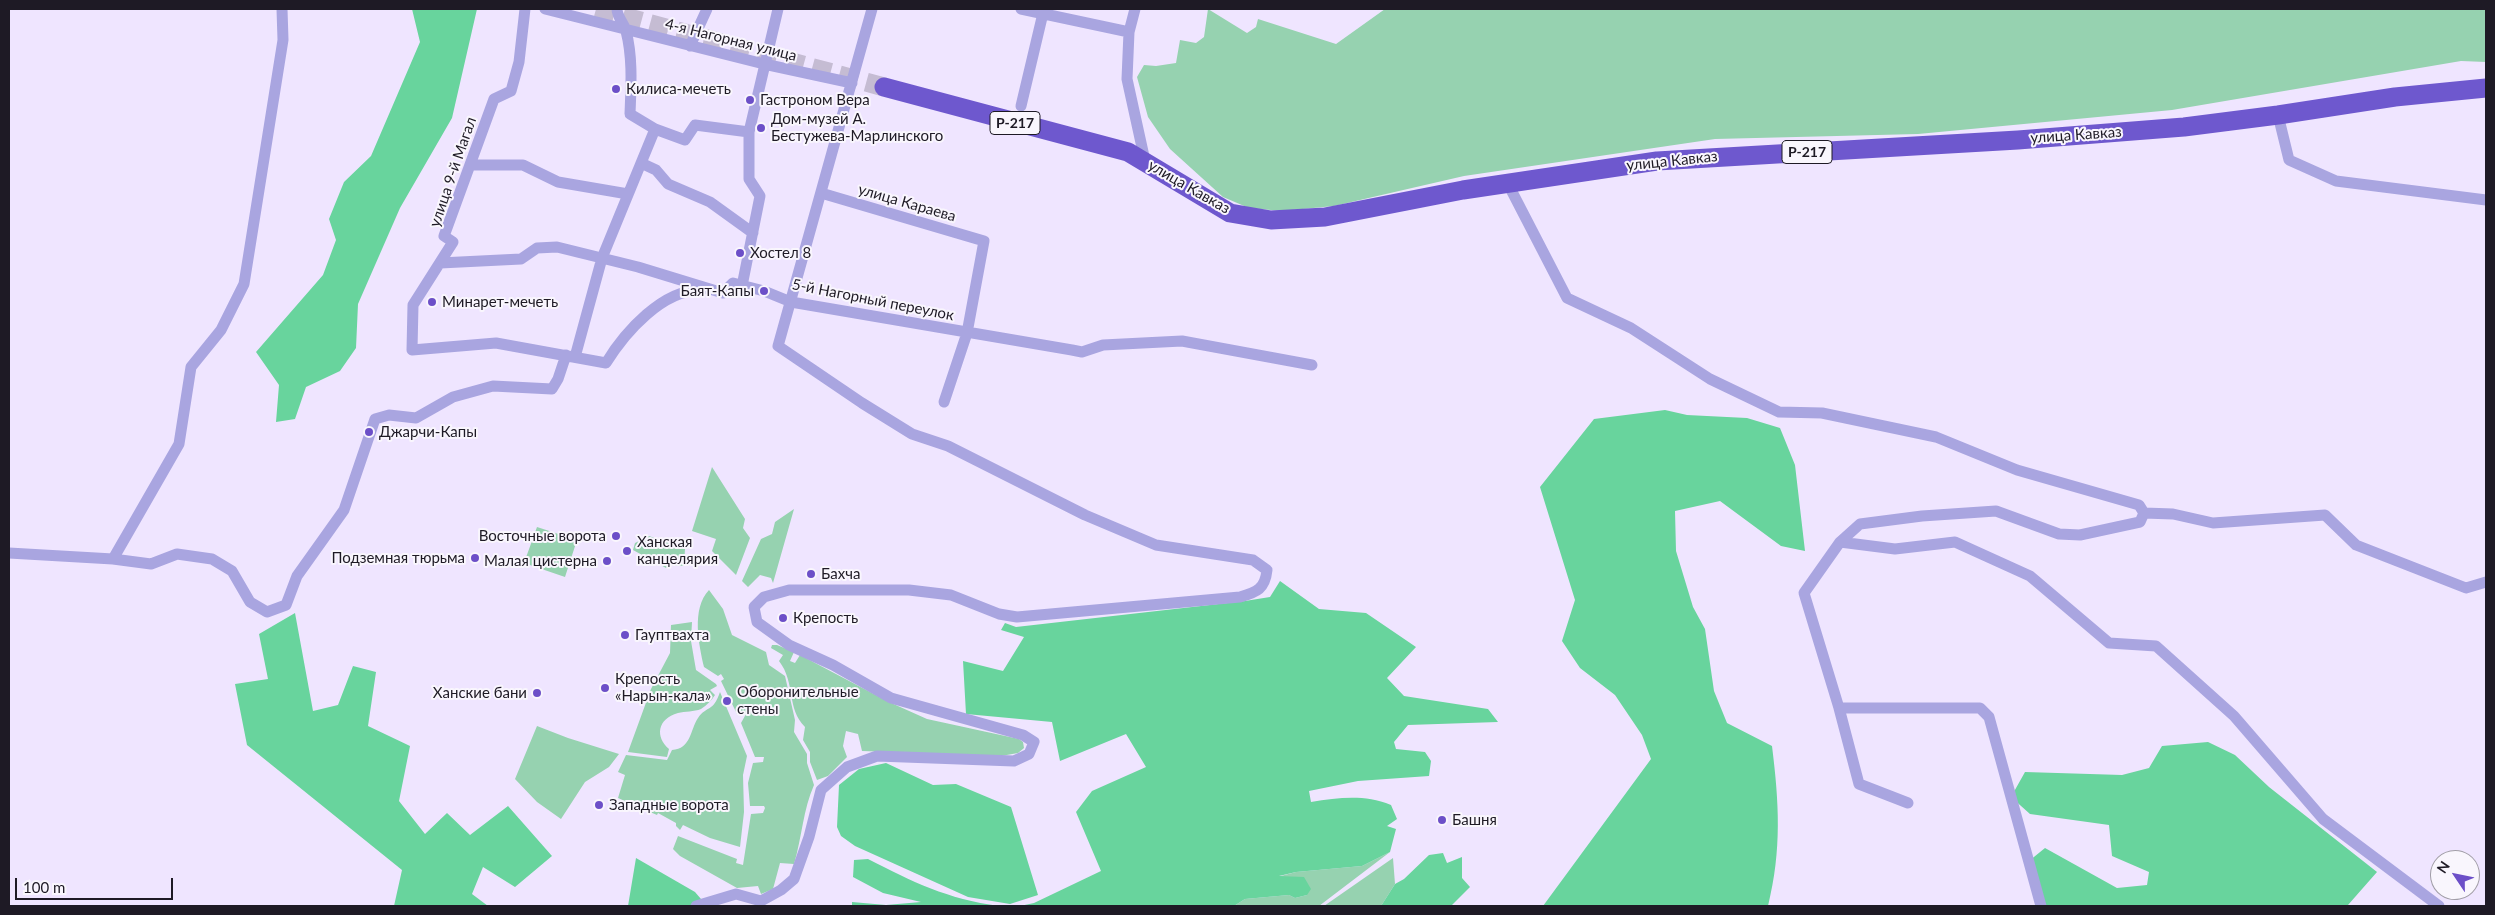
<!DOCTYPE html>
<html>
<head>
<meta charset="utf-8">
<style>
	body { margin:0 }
	#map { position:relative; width:2495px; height:915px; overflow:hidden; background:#efe5ff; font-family:Lato,sans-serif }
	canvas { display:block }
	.frame { position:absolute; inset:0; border:10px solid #1e1a25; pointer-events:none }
	.north { position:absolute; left:2430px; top:850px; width:50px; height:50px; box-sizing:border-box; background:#f9f6fd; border:1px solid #a19ea7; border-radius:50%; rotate:304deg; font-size:14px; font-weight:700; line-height:20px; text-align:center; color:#1e1a25 }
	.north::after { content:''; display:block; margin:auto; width:18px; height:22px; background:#6c4fc8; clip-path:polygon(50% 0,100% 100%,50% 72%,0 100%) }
	.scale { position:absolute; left:15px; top:878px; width:158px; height:22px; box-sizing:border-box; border:2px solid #1e1a25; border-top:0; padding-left:6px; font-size:15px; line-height:18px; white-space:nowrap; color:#1e1a25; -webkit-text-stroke:4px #f9f6fd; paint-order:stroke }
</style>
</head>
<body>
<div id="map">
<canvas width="2495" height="915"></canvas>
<div class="frame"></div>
<div class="north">N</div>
<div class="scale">100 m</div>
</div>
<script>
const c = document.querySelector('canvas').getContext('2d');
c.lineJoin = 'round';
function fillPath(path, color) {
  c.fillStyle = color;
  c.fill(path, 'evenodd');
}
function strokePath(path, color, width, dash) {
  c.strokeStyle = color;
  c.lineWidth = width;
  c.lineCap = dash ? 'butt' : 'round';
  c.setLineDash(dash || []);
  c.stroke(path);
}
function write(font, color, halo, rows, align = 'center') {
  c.font = font + ' Lato,sans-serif';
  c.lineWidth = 4;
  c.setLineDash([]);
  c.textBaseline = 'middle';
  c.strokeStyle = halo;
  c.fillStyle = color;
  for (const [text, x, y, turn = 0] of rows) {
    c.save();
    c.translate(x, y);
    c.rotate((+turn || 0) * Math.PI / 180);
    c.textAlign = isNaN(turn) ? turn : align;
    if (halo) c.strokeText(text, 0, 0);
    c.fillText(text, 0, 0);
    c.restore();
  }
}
const green = new Path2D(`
	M 1208,9 L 1247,33 L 1256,27 L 1258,19 L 1336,44 L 1385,9 L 2486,9 L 2486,62 L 2461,61 L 2172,110 L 1918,134 L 1715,139 L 1464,176 L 1334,206 L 1282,211 L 1249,208 L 1223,197 L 1170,149 L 1148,117 L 1137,77 L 1144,65 L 1156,66 L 1176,63 L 1180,40 L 1196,43 L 1204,37 Z
	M 712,467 L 745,519 L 743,528 L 750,538 L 736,575 L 712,551 L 716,539 L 692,531 Z
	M 794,509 L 773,583 L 771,578 L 760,575 L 748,587 L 742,581 L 761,539 L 772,534 L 775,522 Z
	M 537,527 L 577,540 L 565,577 L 524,563 Z
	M 649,536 L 685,549 L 684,566 L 669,565 L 666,568 L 633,550 L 635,543 Z
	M 709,590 L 723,609 L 732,635 L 766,652 L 769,665 L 785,676 L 795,720 L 794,732 L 807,754 L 807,763 L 814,785 C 803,810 802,837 794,864 L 780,863 L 773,889 L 761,894 L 758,886 L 737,888 L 680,856 L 673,849 L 678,836 L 737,859 L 736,863 L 743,865 L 751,814 L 763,813 L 765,808 L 764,806 L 750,806 L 748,783 L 753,763 L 763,762 L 764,757 L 755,757 L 741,723 L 746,714 L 744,711 L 737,714 L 721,681 L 724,679 L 721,674 L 718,676 L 704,667 C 699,645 691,609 709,590 Z
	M 692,622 L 691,641 L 696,670 L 716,684 L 717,686 L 710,690 L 715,695 C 711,701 707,705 701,709 C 694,712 685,711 678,713 C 657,719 655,737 669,749 L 667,757 L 628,752 L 651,689 L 670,653 L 671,625 Z
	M 772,645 L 777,645 L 794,652 L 790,661 L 795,663 L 800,655 L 889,702 L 927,719 L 1019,739 L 1023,742 L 1024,748 L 1018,753 L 1001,756 L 862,751 L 858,734 L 846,731 L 843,746 L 847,757 L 828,776 L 817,780 L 810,762 L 810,752 L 803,740 L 805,727 C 786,708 796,683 779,661 L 783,655 L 771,648 Z
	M 720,692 L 747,756 L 743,775 L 744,812 L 740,847 L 710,838 L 683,825 L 680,830 L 676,826 L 676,823 L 658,813 L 657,815 L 618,798 L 625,775 L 618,772 L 626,755 L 667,760 L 672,750 C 691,749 690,730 698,718 C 707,705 713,713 720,692 Z
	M 537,726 L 568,738 L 619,754 L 609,767 L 585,782 L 561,819 L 537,802 L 515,779 Z
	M 1390,852 L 1319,906 L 1234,906 L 1245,899 L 1289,895 L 1295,898 L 1307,895 L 1277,877 L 1296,872 L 1362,866 Z
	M 1393,858 L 1395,884 L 1381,906 L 1324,906 Z`);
const forest = new Path2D(`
	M 412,9 L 477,9 L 452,118 L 400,208 L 358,304 L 356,348 L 340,371 L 306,387 L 295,419 L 276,422 L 279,385 L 256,352 L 323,275 L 336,240 L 329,219 L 344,182 L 371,156 L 420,42 Z
	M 1665,410 L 1687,415 L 1747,418 L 1780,428 L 1795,465 L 1805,551 L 1781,546 L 1720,501 L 1675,511 L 1676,551 L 1693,607 L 1705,629 L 1714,691 L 1727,723 L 1772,746 C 1779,802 1782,850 1768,906 L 1543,906 L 1651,759 L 1642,735 L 1615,695 L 1580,668 L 1562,641 L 1575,600 L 1540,487 L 1594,419 Z
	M 1280,581 L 1319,609 L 1366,613 L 1416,647 L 1387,678 L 1404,696 L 1488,709 L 1498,722 L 1408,725 L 1394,742 L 1396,749 L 1425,752 L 1431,761 L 1429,776 L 1358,781 L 1309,791 L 1311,802 C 1339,798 1363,794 1391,805 L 1397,819 L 1387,826 L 1396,829 L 1390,852 L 1362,866 L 1296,872 L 1279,876 L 1304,877 L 1311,889 L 1307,895 L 1295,898 L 1289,895 L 1245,899 L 1234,906 L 1020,906 L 1034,903 L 1101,871 L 1076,812 L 1092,791 L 1146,767 L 1126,734 L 1060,761 L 1052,722 L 966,714 L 963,661 L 1003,671 L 1024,637 L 1001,630 L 1005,623 L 1016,627 L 1245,601 L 1270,597 Z
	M 295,613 L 313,711 L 338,705 L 353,666 L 376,672 L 368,726 L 410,746 L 399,801 L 425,834 L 447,813 L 470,835 L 508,806 L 552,856 L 515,887 L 483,867 L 472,894 L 488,906 L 394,906 L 402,870 L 247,745 L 235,684 L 268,679 L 259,634 Z
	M 2208,742 L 2235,755 L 2269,787 L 2377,872 L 2348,905 L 2041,906 L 2029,861 L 2045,848 L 2117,888 L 2147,885 L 2149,872 L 2112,856 L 2109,825 L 2030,814 L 2011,797 L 2025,772 L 2122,775 L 2149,768 L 2162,746 Z
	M 886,763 L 933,785 L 956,784 L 1011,807 L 1038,895 L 1010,904 L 968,897 L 855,846 L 841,836 L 837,827 L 839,785 L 859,769 Z
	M 1443,853 L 1447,863 L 1462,857 L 1462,878 L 1470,887 L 1451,906 L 1381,906 L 1395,884 L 1404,879 L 1429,855 Z
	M 636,858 L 695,892 L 707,906 L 628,906 Z
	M 868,859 C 913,882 947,899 999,906 L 852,906 L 852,902 L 886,905 L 921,902 L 883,893 L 853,877 L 854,860 Z`);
const trunkTunnel = new Path2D(`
	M 596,9 L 884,87`);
const minor = new Path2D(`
	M 525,9 L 519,62 L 511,91 L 494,99 L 444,236 L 453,242 L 413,305 L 412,350 L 496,343 L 606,363 C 625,332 663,289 702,290
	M 545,9 L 764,64 L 852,83
	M 1021,9 L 1129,32
	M 1135,9 L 1129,32 L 1127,79 L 1145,161
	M 690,46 L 707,9
	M 1021,106 L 1044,9
	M 2278,115 L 2289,160 L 2336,181 L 2486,200
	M 655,129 L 685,140 L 695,125 L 749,132
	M 641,163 L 656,170 L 668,184 L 710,202 L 753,233
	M 470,165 L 523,165 L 558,182 L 628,194
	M 1507,182 L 1567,298 L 1631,328 L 1710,379 L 1779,412 L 1822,413 L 1936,437 L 2017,470 L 2139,505 L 2144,513 L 2140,522 L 2080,535 L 2059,534 L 1996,511 L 1922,516 L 1860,524 L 1840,542 L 1895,549 L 1955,542 L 2030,576 L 2109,643 L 2156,646 L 2234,716 L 2323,819 L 2439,906
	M 821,193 L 984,241 L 967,333 L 944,402
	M 440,263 L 521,259 L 537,248 L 557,247 L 638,267 L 723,293 L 733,283 L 764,291 L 791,302 L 1072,350 L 1082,352 L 1103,345 L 1182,341 L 1312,365
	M 742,286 L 760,196 L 749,179 L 749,132 L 778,9
	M 575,357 L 602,258 L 655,129 L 630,114 C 631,87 633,58 626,31 C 624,23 617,17 617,9
	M 2144,513 L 2173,514 L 2213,523 L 2325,515 L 2356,545 L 2466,588 L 2486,582
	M 1840,542 L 1804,593 L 1839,708 L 1859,784 L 1908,803
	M 9,553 L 113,559 L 151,564 L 177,554 L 212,559 L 232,571 L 250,602 L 267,612 L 286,605 L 297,576 L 344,510 L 375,419 L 389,415 L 416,418 L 453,397 L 493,386 L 552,389 L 558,379 L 566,355
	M 113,559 L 179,444 L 191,367 L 221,330 L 244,284 L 283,40 L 282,9
	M 1839,708 L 1980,708 L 1989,717 L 2041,906
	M 696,906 L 736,894 L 761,901 L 781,890 L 794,879 L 809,837 L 821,790 L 847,767 L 877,756 L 1014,761 L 1029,754 L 1034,742 L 1023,735 L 891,698 L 833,665 L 789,645 L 757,622 L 754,607 L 764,597 L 789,590 L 909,590 L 951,595 L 999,614 L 1017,617 L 1240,597 C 1257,592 1265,589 1267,570 L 1253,560 L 1156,545 L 1085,515 L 948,446 L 912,434 L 862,403 L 778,346 L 872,9`);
const trunk = new Path2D(`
	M 884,87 L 1128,152 L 1230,213 L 1271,220 L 1325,217 L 1463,190 L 1657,161 L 2018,140 L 2184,127 L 2278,115 L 2395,97 L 2486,88`);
const markers = [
	[616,89,5,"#6c4fc8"],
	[750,100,5,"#6c4fc8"],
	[761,128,5,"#6c4fc8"],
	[740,253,5,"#6c4fc8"],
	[764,291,5,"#6c4fc8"],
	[432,302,5,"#6c4fc8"],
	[369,432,5,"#6c4fc8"],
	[616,536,5,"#6c4fc8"],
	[627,551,5,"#6c4fc8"],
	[475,558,5,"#6c4fc8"],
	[607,561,5,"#6c4fc8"],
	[811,574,5,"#6c4fc8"],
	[783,618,5,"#6c4fc8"],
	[625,635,5,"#6c4fc8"],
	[605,688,5,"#6c4fc8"],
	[537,693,5,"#6c4fc8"],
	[727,701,5,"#6c4fc8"],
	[599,805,5,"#6c4fc8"],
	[1442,820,5,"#6c4fc8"]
];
const shields = [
	[1015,123,50],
	[1807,152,50]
];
const shieldNames = [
	["Р-217",1015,123],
	["Р-217",1807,152]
];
const streetNames = [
	["4-я Нагорная улица",731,40,14],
	["улица Кавказ",2076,135,-4],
	["улица Кавказ",1672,161,-6],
	["улица 9-й Магал",453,172,-71],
	["улица Кавказ",1189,187,30],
	["улица Караева",907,203,16],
	["5-й Нагорный переулок",873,300,11]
];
const poiNames = [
	["Килиса-мечеть",626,89],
	["Гастроном Вера",760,100],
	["Дом-музей А.",771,119],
	["Бестужева-Марлинского",771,136],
	["Хостел 8",750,253],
	["Баят-Капы",754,291,"right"],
	["Минарет-мечеть",442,302],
	["Джарчи-Капы",379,432],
	["Восточные ворота",606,536,"right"],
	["Ханская",637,542],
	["канцелярия",637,559],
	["Подземная тюрьма",465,558,"right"],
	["Малая цистерна",597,561,"right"],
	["Бахча",821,574],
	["Крепость",793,618],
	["Гауптвахта",635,635],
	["Крепость",615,679],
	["«Нарын-кала»",615,696],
	["Оборонительные",737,692],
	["стены",737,709],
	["Ханские бани",527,693,"right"],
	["Западные ворота",609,805],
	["Башня",1452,820]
];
fillPath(green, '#96d2b0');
fillPath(forest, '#68d49d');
strokePath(trunkTunnel, '#c5bcd3', 19, [19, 9]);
strokePath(minor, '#a9a5e0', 11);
strokePath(trunk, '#6e58ce', 19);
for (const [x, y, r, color] of markers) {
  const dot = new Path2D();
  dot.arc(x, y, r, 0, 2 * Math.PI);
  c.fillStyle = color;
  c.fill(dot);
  strokePath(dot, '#f9f6fd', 2);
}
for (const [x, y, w] of shields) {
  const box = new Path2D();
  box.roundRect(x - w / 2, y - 11.5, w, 23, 4);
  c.fillStyle = '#f9f6fd';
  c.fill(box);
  strokePath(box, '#1e1a25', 1);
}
write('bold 14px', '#1e1a25', null, shieldNames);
write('15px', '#1e1a25', '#f9f6fd', streetNames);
write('15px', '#1e1a25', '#f9f6fd', poiNames, 'left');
</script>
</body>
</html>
